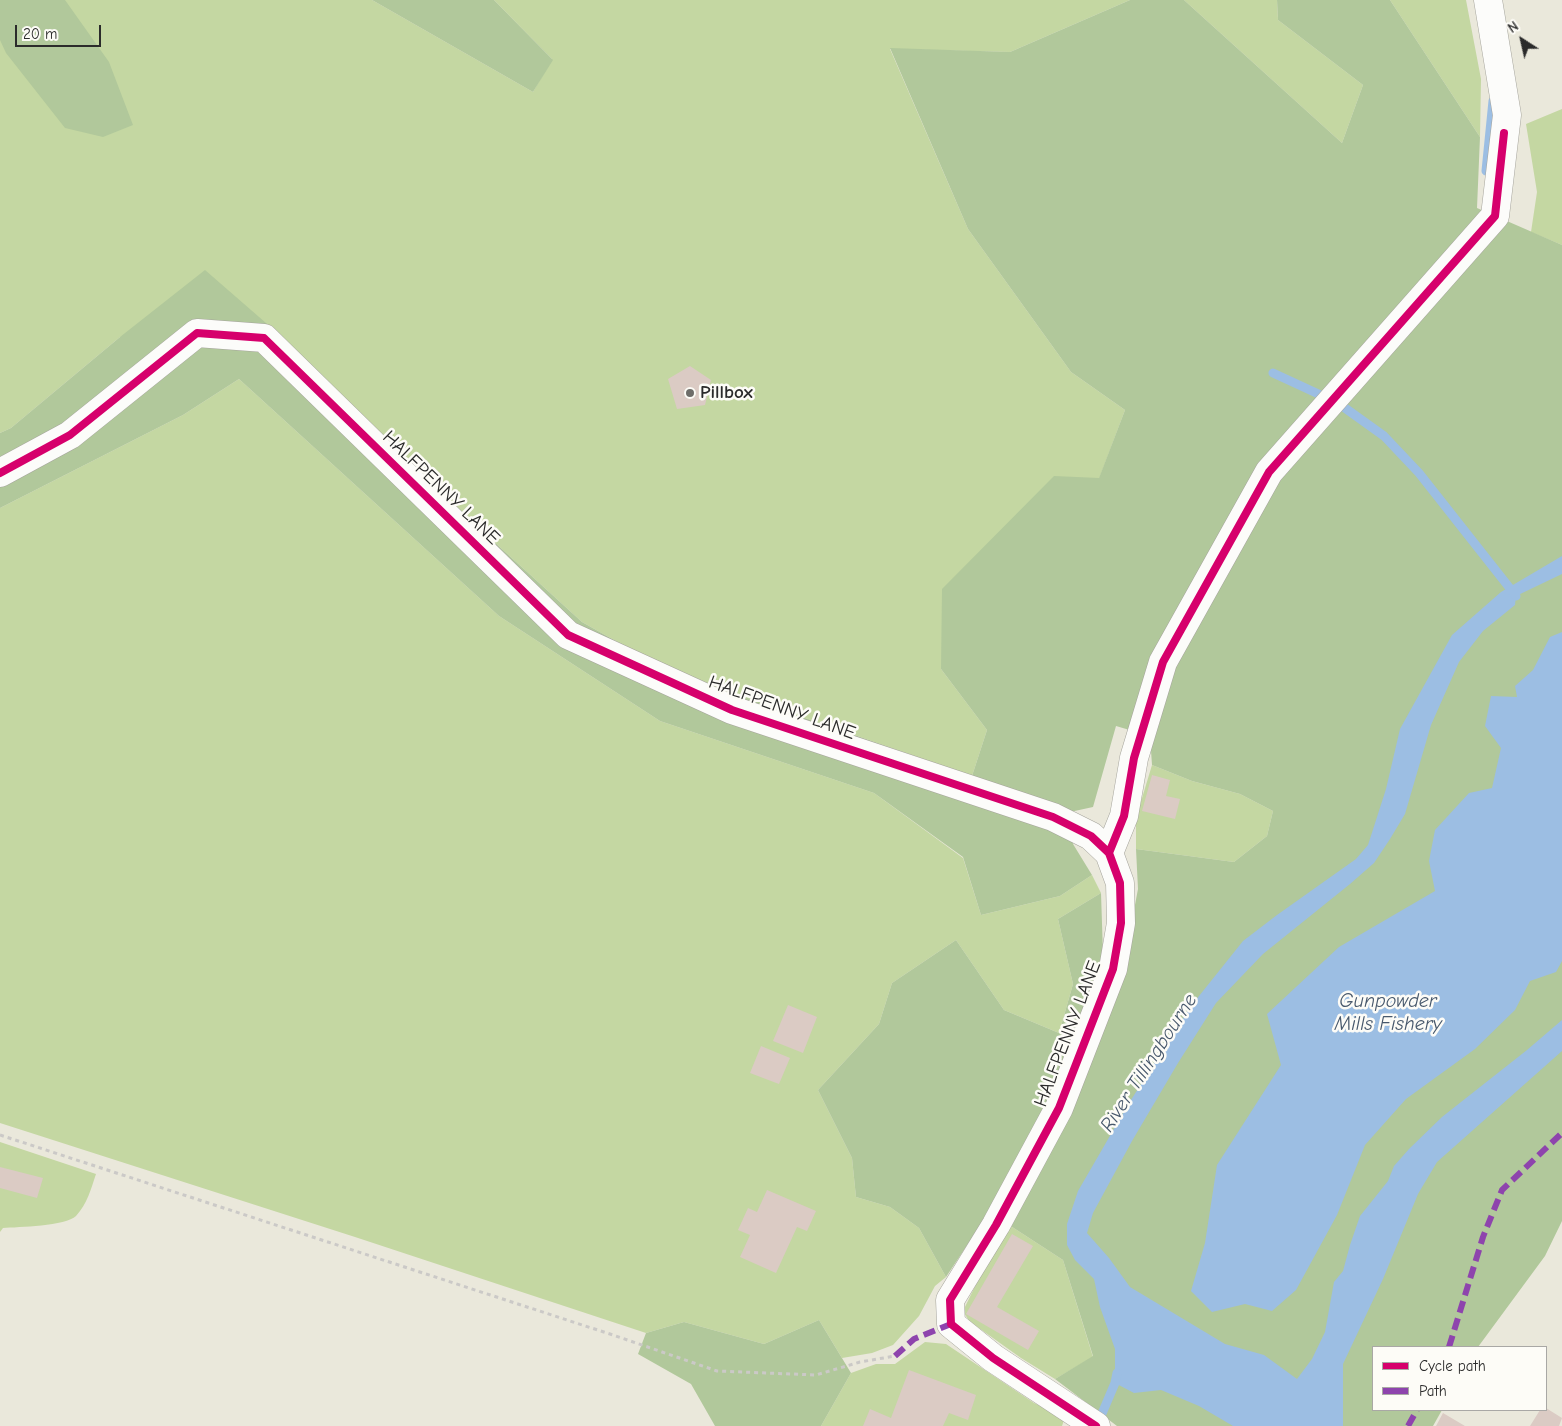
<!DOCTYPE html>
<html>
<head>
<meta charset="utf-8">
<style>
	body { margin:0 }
	#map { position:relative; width:1562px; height:1426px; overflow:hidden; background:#eae8db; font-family:"Comic Neue",sans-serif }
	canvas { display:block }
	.legend { position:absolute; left:1372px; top:1346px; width:175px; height:65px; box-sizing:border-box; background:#fdfcf7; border:1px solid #a9a8a5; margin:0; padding:6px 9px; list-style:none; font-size:15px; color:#2b2b2b }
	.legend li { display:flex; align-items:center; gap:10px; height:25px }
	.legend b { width:25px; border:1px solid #a9a8a5 }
	.north { position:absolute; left:1497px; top:15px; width:50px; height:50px; -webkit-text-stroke:4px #fdfcf7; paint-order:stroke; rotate:325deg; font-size:14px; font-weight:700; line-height:20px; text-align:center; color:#2b2b2b }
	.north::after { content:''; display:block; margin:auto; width:18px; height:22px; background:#2b2b2b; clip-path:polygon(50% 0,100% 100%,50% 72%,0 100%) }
	.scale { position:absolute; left:15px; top:25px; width:86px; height:22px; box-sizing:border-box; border:2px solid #2b2b2b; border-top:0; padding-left:6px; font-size:15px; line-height:18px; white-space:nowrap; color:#2b2b2b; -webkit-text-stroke:4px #fdfcf7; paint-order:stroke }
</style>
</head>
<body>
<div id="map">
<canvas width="1562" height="1426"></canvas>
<ul class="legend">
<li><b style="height:6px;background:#d6006c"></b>Cycle path</li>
<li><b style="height:6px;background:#8e44ad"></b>Path</li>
</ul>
<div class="north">N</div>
<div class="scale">20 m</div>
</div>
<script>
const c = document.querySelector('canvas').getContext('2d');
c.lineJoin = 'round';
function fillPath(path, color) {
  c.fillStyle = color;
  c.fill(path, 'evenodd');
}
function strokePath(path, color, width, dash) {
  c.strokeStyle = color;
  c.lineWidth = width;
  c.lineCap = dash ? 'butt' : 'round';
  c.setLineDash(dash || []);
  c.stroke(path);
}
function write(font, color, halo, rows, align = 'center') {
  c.font = font + ' "Comic Neue",sans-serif';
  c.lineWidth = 5;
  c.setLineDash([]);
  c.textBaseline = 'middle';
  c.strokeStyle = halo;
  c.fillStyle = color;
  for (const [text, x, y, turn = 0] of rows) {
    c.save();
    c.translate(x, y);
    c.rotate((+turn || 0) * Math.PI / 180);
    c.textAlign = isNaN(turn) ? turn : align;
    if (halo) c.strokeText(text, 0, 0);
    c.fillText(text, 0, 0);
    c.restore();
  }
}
const green = new Path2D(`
	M 0,0 L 372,0 L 533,92 L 552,59 L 494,0 L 1130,0 L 1010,52 L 890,49 L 968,229 L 1071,372 L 1125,410 L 1099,479 L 941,669 L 987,730 L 972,776 L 716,687 L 632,650 L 582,622 L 410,465 L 274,330 L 120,337 L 11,428 L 0,433 Z
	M 1184,0 L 1277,0 L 1278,20 L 1363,85 L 1342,143 Z
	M 1390,0 L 1466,0 L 1481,79 L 1480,137 Z
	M 1562,109 L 1562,245 L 1531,232 L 1537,192 L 1526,124 Z
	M 239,379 L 499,616 L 660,721 L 874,793 L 963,858 L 981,915 L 1060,896 L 1092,875 L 1101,893 L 1058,919 L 1073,984 L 1059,1033 L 1004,1010 L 956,940 L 892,983 L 879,1024 L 818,1090 L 852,1158 L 856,1197 L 890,1207 L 919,1228 L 946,1277 L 935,1286 L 919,1316 L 893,1345 L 872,1353 L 842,1358 L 819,1320 L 764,1344 L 684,1322 L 646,1333 L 355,1237 L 0,1123 L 0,508 L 183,415 Z
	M 1152,765 L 1192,781 L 1240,794 L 1273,811 L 1267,836 L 1234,862 L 1136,849 L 1136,818 Z
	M 0,1142 L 96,1174 C 91,1189 87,1204 76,1216 C 66,1226 18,1227 3,1228 L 0,1232 Z
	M 1006,1223 L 1063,1260 L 1093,1357 L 1055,1379 L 1021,1358 L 969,1321 L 963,1311 Z
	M 925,1342 L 946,1344 L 1034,1403 L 1065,1417 L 1062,1426 L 821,1426 L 851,1373 L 876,1364 L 895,1364 Z`);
const forest = new Path2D(`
	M 0,0 L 65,0 L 109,62 L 133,125 L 103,137 L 65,128 L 6,53 L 0,40 Z
	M 372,0 L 494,0 L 553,60 L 533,92 Z
	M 1130,0 L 1184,0 L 1342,143 L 1363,85 L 1278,20 L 1277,0 L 1390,0 L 1480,137 L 1477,208 L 1562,245 L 1562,1221 L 1545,1256 L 1478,1347 L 1373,1347 L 1373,1410 L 1442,1410 L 1433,1426 L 1117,1426 L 1055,1379 L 1093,1356 L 1063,1260 L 1006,1223 L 1123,968 L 1138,889 L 1136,849 L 1234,862 L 1267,836 L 1273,811 L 1240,794 L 1192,781 L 1152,765 L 1150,736 L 1116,726 L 1093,807 L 1070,812 L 1073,844 L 1092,875 L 1060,896 L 981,915 L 963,857 L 874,793 L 660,721 L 499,616 L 239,379 L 183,415 L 0,508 L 0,433 L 11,428 L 120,337 L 205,270 L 274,330 L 410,465 L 582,622 L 632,650 L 716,687 L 972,776 L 987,730 L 941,669 L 942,589 L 1054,476 L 1099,478 L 1125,410 L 1071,372 L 968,229 L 890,48 L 1010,52 Z
	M 1101,893 L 1103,954 L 1085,1018 L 1049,1105 L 997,1200 L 946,1277 L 919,1228 L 890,1207 L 856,1197 L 852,1158 L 818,1090 L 879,1024 L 892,983 L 956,940 L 1004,1010 L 1059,1033 L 1073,984 L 1058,919 Z
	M 819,1320 L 851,1373 L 821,1426 L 715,1426 L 691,1384 L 638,1354 L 646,1333 L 684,1322 L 764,1344 Z`);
const water = new Path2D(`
	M 1562,556 L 1562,574 L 1516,596 L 1515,605 L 1483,631 L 1459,662 L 1431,725 L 1405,814 L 1390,839 L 1374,863 L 1350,884 L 1263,954 L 1216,1003 L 1178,1063 L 1132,1141 L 1093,1213 L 1087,1233 L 1109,1258 L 1130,1287 L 1225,1344 L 1264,1355 L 1297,1379 L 1312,1359 L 1325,1332 L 1334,1282 L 1343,1271 L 1350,1245 L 1360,1216 L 1388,1181 L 1394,1166 L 1409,1149 L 1442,1117 L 1527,1050 L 1562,1020 L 1562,1051 L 1437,1162 L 1418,1194 L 1383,1279 L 1343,1364 L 1343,1426 L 1233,1426 L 1199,1406 L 1161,1390 L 1134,1393 L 1115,1383 L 1115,1349 L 1100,1307 L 1094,1279 L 1075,1260 L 1067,1245 L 1067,1224 L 1078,1191 L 1129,1103 L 1191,1006 L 1243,941 L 1277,915 L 1356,859 L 1368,845 L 1386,789 L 1400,729 L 1452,635 L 1501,592 Z
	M 1562,632 L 1562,961 L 1556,972 L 1530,981 L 1515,1010 L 1475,1049 L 1406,1099 L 1365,1145 L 1337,1215 L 1296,1290 L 1272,1311 L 1245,1304 L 1212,1312 L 1191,1291 L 1205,1243 L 1217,1165 L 1281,1065 L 1267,1014 L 1339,947 L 1435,891 L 1429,861 L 1435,830 L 1469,793 L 1492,788 L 1501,748 L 1485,726 L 1491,696 L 1517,697 L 1515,686 L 1533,670 L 1550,637 Z`);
const stream = new Path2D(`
	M 1486,171 L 1493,101
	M 1273,373 L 1338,403 L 1384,436 L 1419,473 L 1516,596
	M 1098,1423 L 1115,1383 L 1117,1373`);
const building = new Path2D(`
	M 690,366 L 711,380 L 705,405 L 677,409 L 668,379 Z
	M 1152,775 L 1170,780 L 1166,796 L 1180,799 L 1175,819 L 1142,811 Z
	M 788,1005 L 817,1017 L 803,1053 L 773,1041 Z
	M 761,1046 L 790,1058 L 779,1084 L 750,1073 Z
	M 0,1167 L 43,1178 L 37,1198 L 0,1188 Z
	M 767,1190 L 816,1211 L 807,1231 L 797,1227 L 776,1273 L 740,1257 L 750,1235 L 738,1230 L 748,1208 L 757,1212 Z
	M 1012,1234 L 1033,1246 L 997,1307 L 1039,1331 L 1028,1350 L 966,1314 Z
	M 909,1370 L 976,1395 L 968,1420 L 949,1413 L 943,1426 L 863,1426 L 870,1409 L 891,1418 Z
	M 1546,1408 L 1562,1418 L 1559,1426 L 1530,1426 L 1540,1410 L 1546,1410 Z
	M 1443,1413 L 1465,1426 L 1436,1426 Z`);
const path = new Path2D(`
	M 0,1135 L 613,1335 L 717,1371 L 816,1375 L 860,1362 L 895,1356`);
const minor = new Path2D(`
	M 0,473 L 70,435 L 197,333 L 264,338 L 568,635 L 732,710 L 1053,817 L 1091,836 L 1109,853 L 1120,883 L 1121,923 L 1113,969 L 1059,1108 L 996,1225 L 950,1300 L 951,1324 L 993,1358 L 1096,1426
	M 1109,853 L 1124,816 L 1134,758 L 1163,662 L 1269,472 L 1495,216 L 1507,115 L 1488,0`);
const quiet = new Path2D(`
	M 1449,1347 L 1483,1237 L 1502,1190 L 1562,1133
	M 895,1356 L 914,1339 L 951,1324
	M 1408,1426 L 1417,1410`);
const cycleway = new Path2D(`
	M 0,473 L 70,435 L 197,333 L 264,338 L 568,635 L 732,710 L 1053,817 L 1091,836 L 1109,853 L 1120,883 L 1121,923 L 1113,969 L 1059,1108 L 996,1225 L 950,1300 L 951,1324 L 993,1358 L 1096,1426
	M 1109,853 L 1124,816 L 1134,758 L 1163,662 L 1269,472 L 1495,216 L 1504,133`);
const markers = [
	[690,393,5,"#6e6d69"]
];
const poiNames = [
	["Pillbox",700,393]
];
const streetNames = [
	["HALFPENNY LANE",441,488,44],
	["HALFPENNY LANE",782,708,20],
	["HALFPENNY LANE",1068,1034,-69]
];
const waterNames = [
	["Gunpowder",1388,1001],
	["Mills Fishery",1388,1024],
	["River Tillingbourne",1149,1063,-57]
];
fillPath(green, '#c4d7a2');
fillPath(forest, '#b1c89b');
fillPath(water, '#9cbee3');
strokePath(stream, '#9cbee3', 9);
fillPath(building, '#dbcbc4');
strokePath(minor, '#a5a49c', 29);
strokePath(path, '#cbc9c7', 3, [4, 4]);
strokePath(minor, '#fcfcfa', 28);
strokePath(quiet, '#8e44ad', 6, [12, 6]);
strokePath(cycleway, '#d6006c', 8);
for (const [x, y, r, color] of markers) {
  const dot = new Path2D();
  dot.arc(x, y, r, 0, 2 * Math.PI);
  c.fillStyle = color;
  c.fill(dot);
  strokePath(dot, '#fdfcf7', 2);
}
write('bold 19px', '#2b2b2b', '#fdfcf7', poiNames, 'left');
write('19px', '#2b2b2b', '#fdfcf7', streetNames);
write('italic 20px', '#47586c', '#fdfcf7', waterNames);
</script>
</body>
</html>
